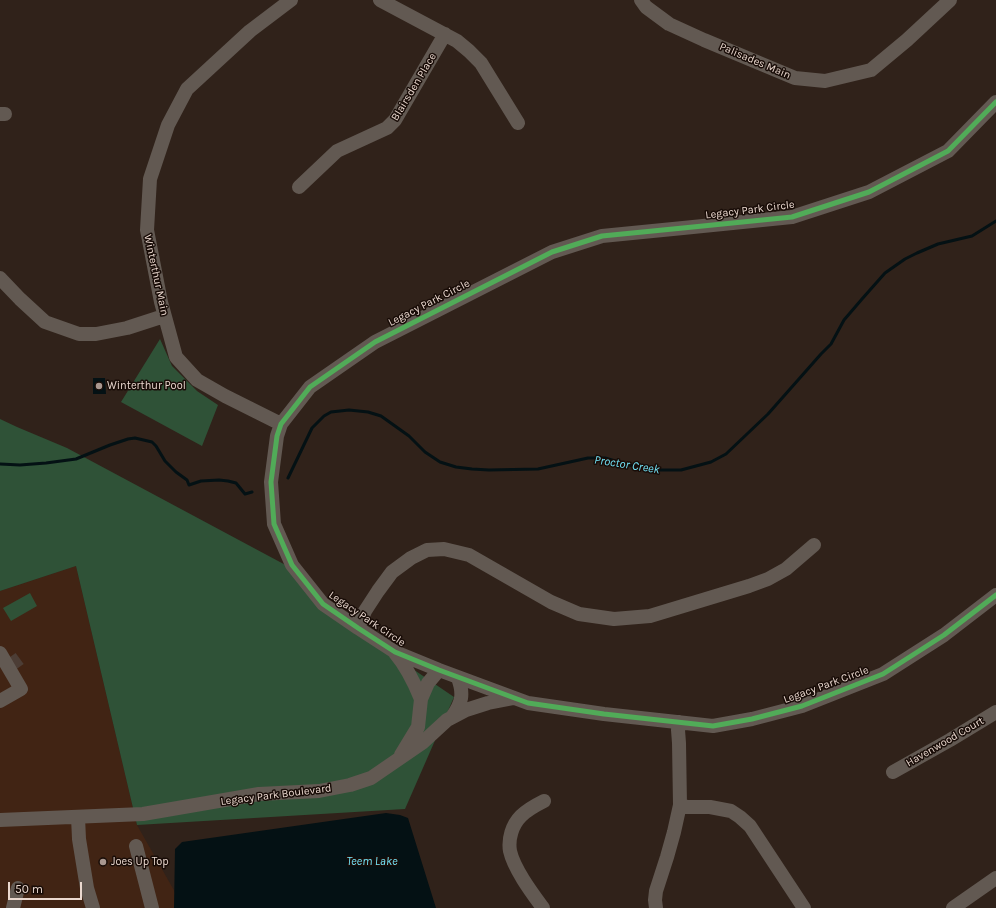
<!DOCTYPE html>
<html>
<head>
<meta charset="utf-8">
<style>
	body { margin:0 }
	#map { position:relative; width:996px; height:908px; overflow:hidden; background:#30221a; font-family:Karla,sans-serif }
	canvas { display:block }
	.scale { position:absolute; left:8px; top:882px; width:74px; height:18px; box-sizing:border-box; border:2px solid #ead8cf; border-top:0; padding-left:5px; font-size:12px; line-height:14px; white-space:nowrap; color:#ead8cf; -webkit-text-stroke:3px #180c07; paint-order:stroke }
</style>
</head>
<body>
<div id="map">
<canvas width="996" height="908"></canvas>
<div class="scale">50 m</div>
</div>
<script>
const c = document.querySelector('canvas').getContext('2d');
c.lineJoin = 'round';
function fillPath(path, color) {
  c.fillStyle = color;
  c.fill(path, 'evenodd');
}
function strokePath(path, color, width, dash) {
  c.strokeStyle = color;
  c.lineWidth = width;
  c.lineCap = dash ? 'butt' : 'round';
  c.setLineDash(dash || []);
  c.stroke(path);
}
function write(font, color, halo, rows, align = 'center') {
  c.font = font + ' Karla,sans-serif';
  c.lineWidth = 3;
  c.setLineDash([]);
  c.textBaseline = 'middle';
  c.strokeStyle = halo;
  c.fillStyle = color;
  for (const [text, x, y, turn = 0] of rows) {
    c.save();
    c.translate(x, y);
    c.rotate((+turn || 0) * Math.PI / 180);
    c.textAlign = isNaN(turn) ? turn : align;
    if (halo) c.strokeText(text, 0, 0);
    c.fillText(text, 0, 0);
    c.restore();
  }
}
const built = new Path2D(`
	M 76,566 L 137,825 L 184,908 L 0,908 L 0,591 Z`);
const green = new Path2D(`
	M 160,339 L 172,366 L 197,391 L 218,405 L 202,446 L 121,402 Z
	M 0,419 L 17,427 L 67,448 L 293,569 L 351,627 L 454,697 L 405,809 L 137,825 L 76,566 L 0,591 Z
	M 30,593 L 37,606 L 11,621 L 3,608 Z`);
const water = new Path2D(`
	M 93,378 L 105,378 L 106,394 L 93,394 Z
	M 386,813 L 400,815 L 408,818 L 436,908 L 174,908 L 175,849 L 182,842 Z`);
const stream = new Path2D(`
	M 0,464 L 20,465 L 46,463 L 76,459 L 110,445 L 128,439 L 135,438 L 152,442 L 156,446 L 165,461 L 176,472 L 187,480 L 189,485 L 201,481 L 219,480 L 228,481 L 236,483 L 245,494 L 252,492
	M 288,478 L 312,428 L 324,416 L 331,412 L 349,410 L 368,412 L 381,416 L 409,436 L 425,452 L 440,462 L 456,467 L 472,469 L 489,470 L 538,469 L 588,458 L 605,458 L 629,465 L 652,470 L 681,470 L 711,462 L 726,454 L 768,414 L 821,354 L 831,344 L 844,320 L 862,299 L 885,273 L 905,259 L 917,253 L 938,244 L 972,236 L 996,221`);
const minorTunnel = new Path2D(`
	M 10,657 L 18,668`);
const minor = new Path2D(`
	M 380,0 L 457,41 L 469,51 L 481,63 L 518,123
	M 641,0 L 646,7 L 669,24 L 704,40 L 795,78 L 825,81 L 871,70 L 907,40 L 950,0
	M 996,102 L 948,151 L 869,192 L 792,217 L 683,228 L 602,236 L 552,252 L 375,342 L 310,387 L 281,424 L 277,436 L 271,482 L 274,524 L 292,565 L 323,604 L 358,628 L 395,652 L 439,670 L 528,703 L 604,714 L 713,726 L 752,719 L 802,706 L 883,674 L 944,635 L 996,595
	M 0,114 L 5,114
	M 299,187 L 337,151 L 387,128 L 395,120 L 445,34
	M 0,278 L 20,299 L 45,322 L 79,334 L 96,334 L 127,328 L 164,316
	M 281,424 L 225,396 L 197,380 L 176,357 L 161,302 L 147,230 L 150,179 L 168,125 L 187,89 L 250,31 L 291,0
	M 358,628 L 365,611 L 378,591 L 392,572 L 411,558 L 427,550 L 444,549 L 469,555 L 551,602 L 579,614 L 614,619 L 650,616 L 749,586 L 768,579 L 786,569 L 814,545
	M 0,653 L 21,689 L 0,701
	M 395,653 C 407,667 414,682 421,699
	M 452,717 C 462,703 464,694 458,678
	M 401,755 L 418,727 L 421,699 L 428,683 L 439,670
	M 893,772 L 950,740 L 996,712
	M 680,805 L 687,807 L 710,807 L 731,811 L 740,817 L 750,826 L 804,908
	M 78,817 L 79,839 L 87,888 L 93,908
	M 0,820 L 143,814 L 259,794 L 319,791 L 350,785 L 371,778 L 422,743 L 447,720 L 466,710 L 488,703 L 514,698
	M 136,846 L 152,908
	M 13,908 L 18,888
	M 543,908 C 532,893 514,869 510,851 C 508,839 512,825 521,816 C 527,810 536,805 544,801
	M 656,908 L 655,900 L 656,891 L 667,857 L 674,832 L 680,805 L 679,743 L 678,730 L 679,722
	M 953,908 L 996,878`);
const cycleway = new Path2D(`
	M 996,102 L 948,151 L 869,192 L 792,217 L 683,228 L 602,236 L 552,252 L 375,342 L 310,387 L 281,424 L 277,436 L 271,482 L 274,524 L 292,565 L 323,604 L 358,628 L 395,652 L 439,670 L 528,703 L 604,714 L 713,726 L 752,719 L 802,706 L 883,674 L 944,635 L 996,595`);
const markers = [
	[99,386,4,"#a99890"],
	[103,862,4,"#a99890"]
];
const streetNames = [
	["Palisades Main",755,61,23],
	["Blairsden Place",414,87,-59],
	["Legacy Park Circle",750,210,-7],
	["Winterthur Main",156,275,78],
	["Legacy Park Circle",429,303,-27],
	["Legacy Park Circle",367,619,34],
	["Legacy Park Circle",826,685,-20],
	["Havenwood Court",945,742,-30],
	["Legacy Park Boulevard",276,795,-7]
];
const poiNames = [
	["Winterthur Pool",107,386],
	["Joes Up Top",111,862]
];
const waterNames = [
	["Proctor Creek",627,465,9],
	["Teem Lake",372,862]
];
fillPath(built, '#412414');
fillPath(green, '#2f5237');
fillPath(water, '#041114');
strokePath(stream, '#041114', 3);
strokePath(minorTunnel, '#4c3d35', 14, [14, 7]);
strokePath(minor, '#625952', 14);
strokePath(cycleway, '#51ab58', 5);
for (const [x, y, r, color] of markers) {
  const dot = new Path2D();
  dot.arc(x, y, r, 0, 2 * Math.PI);
  c.fillStyle = color;
  c.fill(dot);
  strokePath(dot, '#180c07', 1.5);
}
write('11px', '#ead8cf', '#180c07', streetNames);
write('11px', '#ead8cf', '#180c07', poiNames, 'left');
write('italic 12px', '#73e5f9', '#180c07', waterNames);
</script>
</body>
</html>
